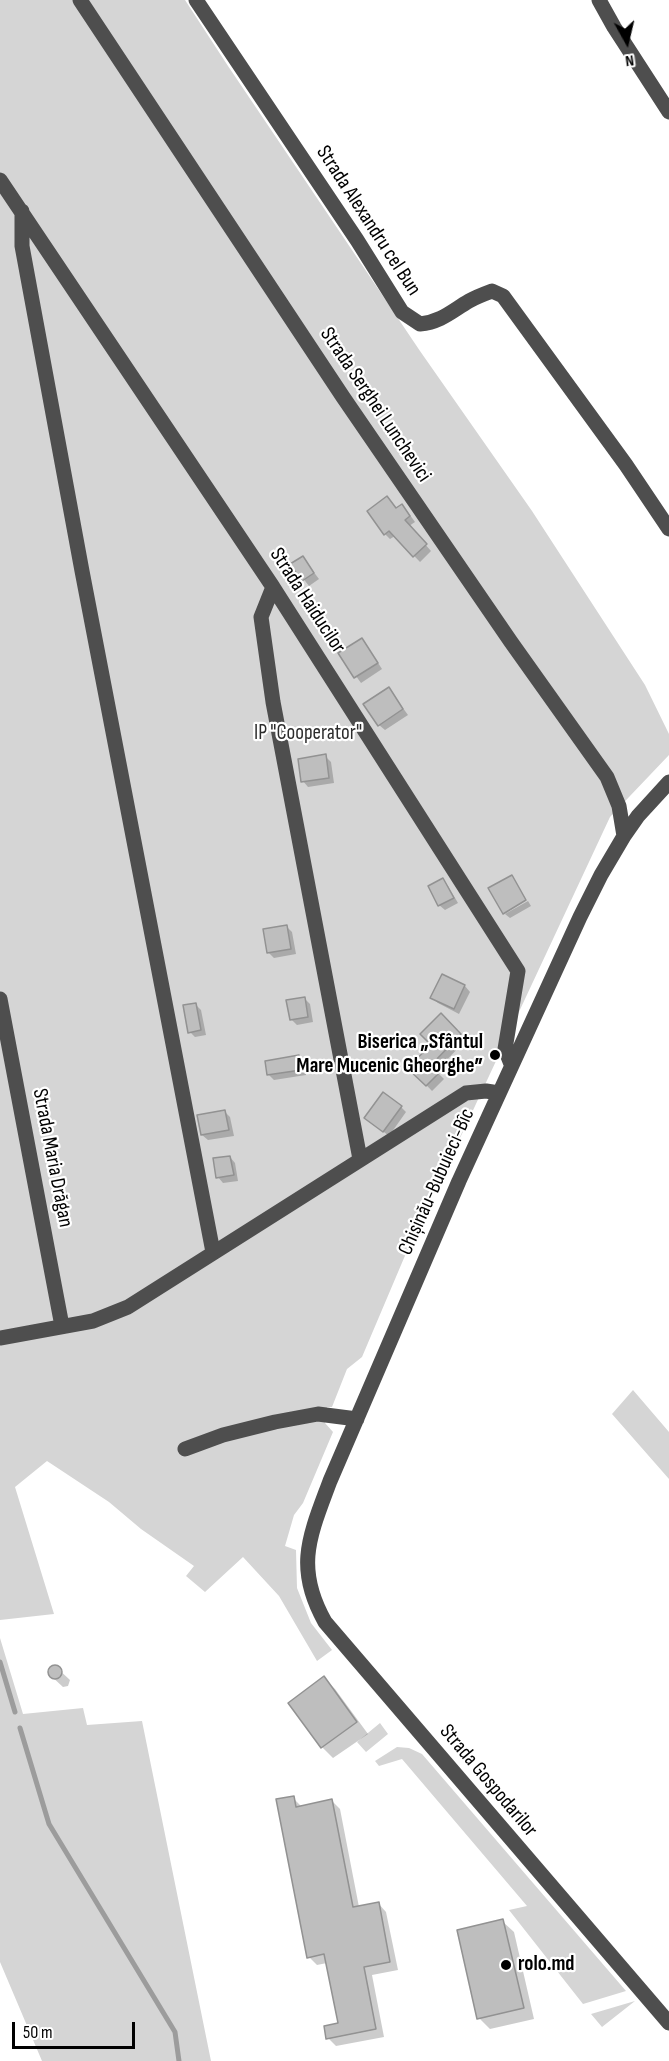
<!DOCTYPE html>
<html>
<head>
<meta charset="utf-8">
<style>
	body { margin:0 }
	#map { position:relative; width:669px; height:2061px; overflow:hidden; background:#fff; font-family:"Sofia Sans Condensed",sans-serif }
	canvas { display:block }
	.north { position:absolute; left:597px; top:12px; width:60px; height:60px; -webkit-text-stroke:4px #fff; paint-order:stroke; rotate:172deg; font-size:16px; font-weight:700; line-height:24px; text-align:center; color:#000 }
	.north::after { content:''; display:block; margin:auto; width:21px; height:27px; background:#000; clip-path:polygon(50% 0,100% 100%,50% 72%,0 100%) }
	.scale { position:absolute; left:12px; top:2022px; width:123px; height:27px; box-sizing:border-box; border:3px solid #000; border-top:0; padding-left:8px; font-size:18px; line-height:21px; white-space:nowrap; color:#000; -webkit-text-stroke:4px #fff; paint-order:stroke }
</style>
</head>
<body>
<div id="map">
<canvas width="669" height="2061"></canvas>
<div class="north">N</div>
<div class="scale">50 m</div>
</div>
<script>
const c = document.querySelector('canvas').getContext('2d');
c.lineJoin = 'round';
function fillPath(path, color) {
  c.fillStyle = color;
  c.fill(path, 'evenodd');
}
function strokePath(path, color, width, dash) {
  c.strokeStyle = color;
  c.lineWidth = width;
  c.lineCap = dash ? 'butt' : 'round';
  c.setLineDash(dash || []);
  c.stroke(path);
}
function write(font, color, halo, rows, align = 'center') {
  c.font = font + ' "Sofia Sans Condensed",sans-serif';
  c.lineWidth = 4.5;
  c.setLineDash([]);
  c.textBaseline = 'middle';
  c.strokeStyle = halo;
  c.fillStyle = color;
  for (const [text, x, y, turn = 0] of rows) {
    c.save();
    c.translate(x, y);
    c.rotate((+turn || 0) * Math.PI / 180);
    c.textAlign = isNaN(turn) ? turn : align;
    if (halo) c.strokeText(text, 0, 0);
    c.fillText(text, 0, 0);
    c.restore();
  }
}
const green = new Path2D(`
	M 0,0 L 185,0 L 228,66 L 420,351 L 532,511 L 645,685 L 669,734 L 669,755 L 610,817 L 404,1258 L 362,1357 L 347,1369 L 332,1407 L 327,1407 L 325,1423 L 333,1432 L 303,1503 L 294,1515 L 285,1546 L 296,1550 L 297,1588 L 311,1623 L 332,1650 L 317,1661 L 279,1596 L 243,1557 L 205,1592 L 186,1576 L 194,1566 L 141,1529 L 109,1502 L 47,1461 L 15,1487 L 54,1614 L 0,1620 Z
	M 633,1390 L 669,1432 L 669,1479 L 612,1414 Z
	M 0,1638 L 23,1714 L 83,1708 L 87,1725 L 142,1721 L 211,2061 L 42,2061 L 0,1962 Z
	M 380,1723 L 388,1734 L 366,1752 L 357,1742 Z
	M 397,1747 L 409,1748 L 422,1754 L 626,1991 L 583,2004 L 509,1910 L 527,1906 L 402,1759 L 379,1766 L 375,1761 Z
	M 635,2001 L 602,2027 L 591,2014 Z`);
const shadow = new Path2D(`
	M 387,498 L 397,509 L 401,505 L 407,511 L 415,522 L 409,526 L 431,551 L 420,562 L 395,536 L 390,539 L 385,534 Z
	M 303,558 L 319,579 L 309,586 L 292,564 Z
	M 367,646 L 382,669 L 361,683 L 340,654 Z
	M 389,689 L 408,715 L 385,730 L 379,725 Z
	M 325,756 L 331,762 L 334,783 L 308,787 L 303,781 Z
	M 443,880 L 448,886 L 458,903 L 445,910 L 439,905 Z
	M 528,901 L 531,906 L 510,918 L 505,914 Z
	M 287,927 L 292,932 L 296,954 L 274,958 L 268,952 Z
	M 443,976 L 465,986 L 470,992 L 459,1014 L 438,1003 L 432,998 Z
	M 305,999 L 310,1004 L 313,1022 L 297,1025 L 291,1019 Z
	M 195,1004 L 201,1010 L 206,1035 L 195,1037 L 190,1032 Z
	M 441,1015 L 466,1040 L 436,1071 L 444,1079 L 432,1091 L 410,1068 L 433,1045 Z
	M 298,1057 L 304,1062 L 306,1075 L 274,1080 L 269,1075 Z
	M 401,1107 L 406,1112 L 389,1136 L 366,1118 Z
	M 225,1112 L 230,1117 L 234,1136 L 208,1140 L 202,1135 Z
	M 230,1157 L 235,1163 L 238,1181 L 223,1183 L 218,1177 Z
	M 56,1667 L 70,1680 L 68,1686 L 63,1687 L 50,1675 L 51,1668 Z
	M 324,1678 L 335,1689 L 368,1734 L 333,1758 L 322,1747 Z
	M 293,1798 L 302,1807 L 332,1801 L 340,1809 L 359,1907 L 378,1903 L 386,1912 L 398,1970 L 372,1975 L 384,2037 L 336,2046 L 328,2038 L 339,2024 L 327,1963 L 317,1965 L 309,1957 Z
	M 502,1921 L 514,1932 L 534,2019 L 490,2029 L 479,2018 Z`);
const stream = new Path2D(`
	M 0,1662 L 15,1712
	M 20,1728 L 49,1824 L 175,2032 L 179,2061`);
const building = new Path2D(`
	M 387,496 L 396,508 L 402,504 L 410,516 L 405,520 L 427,544 L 413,557 L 389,531 L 384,535 L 367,511 Z
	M 303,556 L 314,573 L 302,581 L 290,564 Z
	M 362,638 L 378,663 L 354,678 L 338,653 Z
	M 389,687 L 403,709 L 378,726 L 363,704 Z
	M 326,754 L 329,778 L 301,782 L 298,759 Z
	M 512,875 L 526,900 L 503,914 L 488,888 Z
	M 443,878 L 454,898 L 438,906 L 428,886 Z
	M 287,925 L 291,949 L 267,953 L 263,929 Z
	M 442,974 L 465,985 L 454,1009 L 430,998 Z
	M 305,997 L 308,1017 L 290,1020 L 286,1000 Z
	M 196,1003 L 201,1030 L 188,1033 L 183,1005 Z
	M 441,1013 L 461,1034 L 432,1064 L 440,1072 L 426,1086 L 407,1068 L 431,1045 L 420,1034 Z
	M 299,1055 L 301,1070 L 267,1075 L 265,1061 Z
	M 383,1092 L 402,1106 L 383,1132 L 364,1118 Z
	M 225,1110 L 229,1130 L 201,1135 L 197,1115 Z
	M 230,1156 L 234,1175 L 216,1178 L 213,1158 Z
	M48 1672a7 7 0 1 1 14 0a7 7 0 1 1-14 0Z
	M 324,1676 L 357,1722 L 321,1748 L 288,1703 Z
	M 294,1796 L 296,1807 L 332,1799 L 353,1907 L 379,1902 L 390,1962 L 364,1967 L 376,2029 L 326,2039 L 324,2026 L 338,2023 L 324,1954 L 307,1958 L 276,1799 Z
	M 503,1919 L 524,2008 L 477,2019 L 457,1930 Z`);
const minor = new Path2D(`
	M 80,0 L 343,397 L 511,642 L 607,777 L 619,806 L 624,836
	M 196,0 L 357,240 L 402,312 L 420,324 C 441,322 452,311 469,301 C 476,297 484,294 492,291 L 503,296 L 626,465 L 669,529
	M 599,0 L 614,27 L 669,112
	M 0,180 L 273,587 L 518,971 L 505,1049 L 511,1064
	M 22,211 L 22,246 L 82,571 L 213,1252
	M 273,587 L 261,617 L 273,702 L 360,1159
	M 669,782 L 638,816 L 624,836 L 601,875 L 580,917 L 459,1181 L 330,1481 C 310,1535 294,1567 325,1622 L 669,2023
	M 0,999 L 62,1326
	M 0,1338 L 93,1321 L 128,1307 L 466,1093 L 486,1091 L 499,1093
	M 185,1449 L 223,1435 L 275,1422 L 318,1414 L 357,1419`);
const markers = [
	[495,1055,6,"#000"],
	[506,1965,6,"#000"]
];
const streetNames = [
	["Strada Alexandru cel Bun",368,221,57],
	["Strada Serghei Lunchevici",375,405,56],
	["Strada Haiducilor",307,601,57],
	["Strada Maria Drăgan",52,1158,79],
	["Chișinău-Bubuieci-Bîc",437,1182,-66],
	["Strada Gospodarilor",488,1781,50]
];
const parkNames = [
	["IP \"Cooperator\"",308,734]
];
const poiNames = [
	["Biserica „Sfântul",483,1043],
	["Mare Mucenic Gheorghe”",483,1067],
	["rolo.md",518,1965,"left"]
];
fillPath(green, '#d5d5d5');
fillPath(shadow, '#0003');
strokePath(stream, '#9c9c9c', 5);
fillPath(building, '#bebebe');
strokePath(building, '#929292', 1.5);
strokePath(minor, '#4e4e4e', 15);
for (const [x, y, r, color] of markers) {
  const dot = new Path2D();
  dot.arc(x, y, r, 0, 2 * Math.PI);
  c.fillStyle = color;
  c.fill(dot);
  strokePath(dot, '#fff', 2);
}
write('21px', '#000', '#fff', streetNames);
write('21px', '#2c2c2c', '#fff', parkNames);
write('bold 21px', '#000', '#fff', poiNames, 'right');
</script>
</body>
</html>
